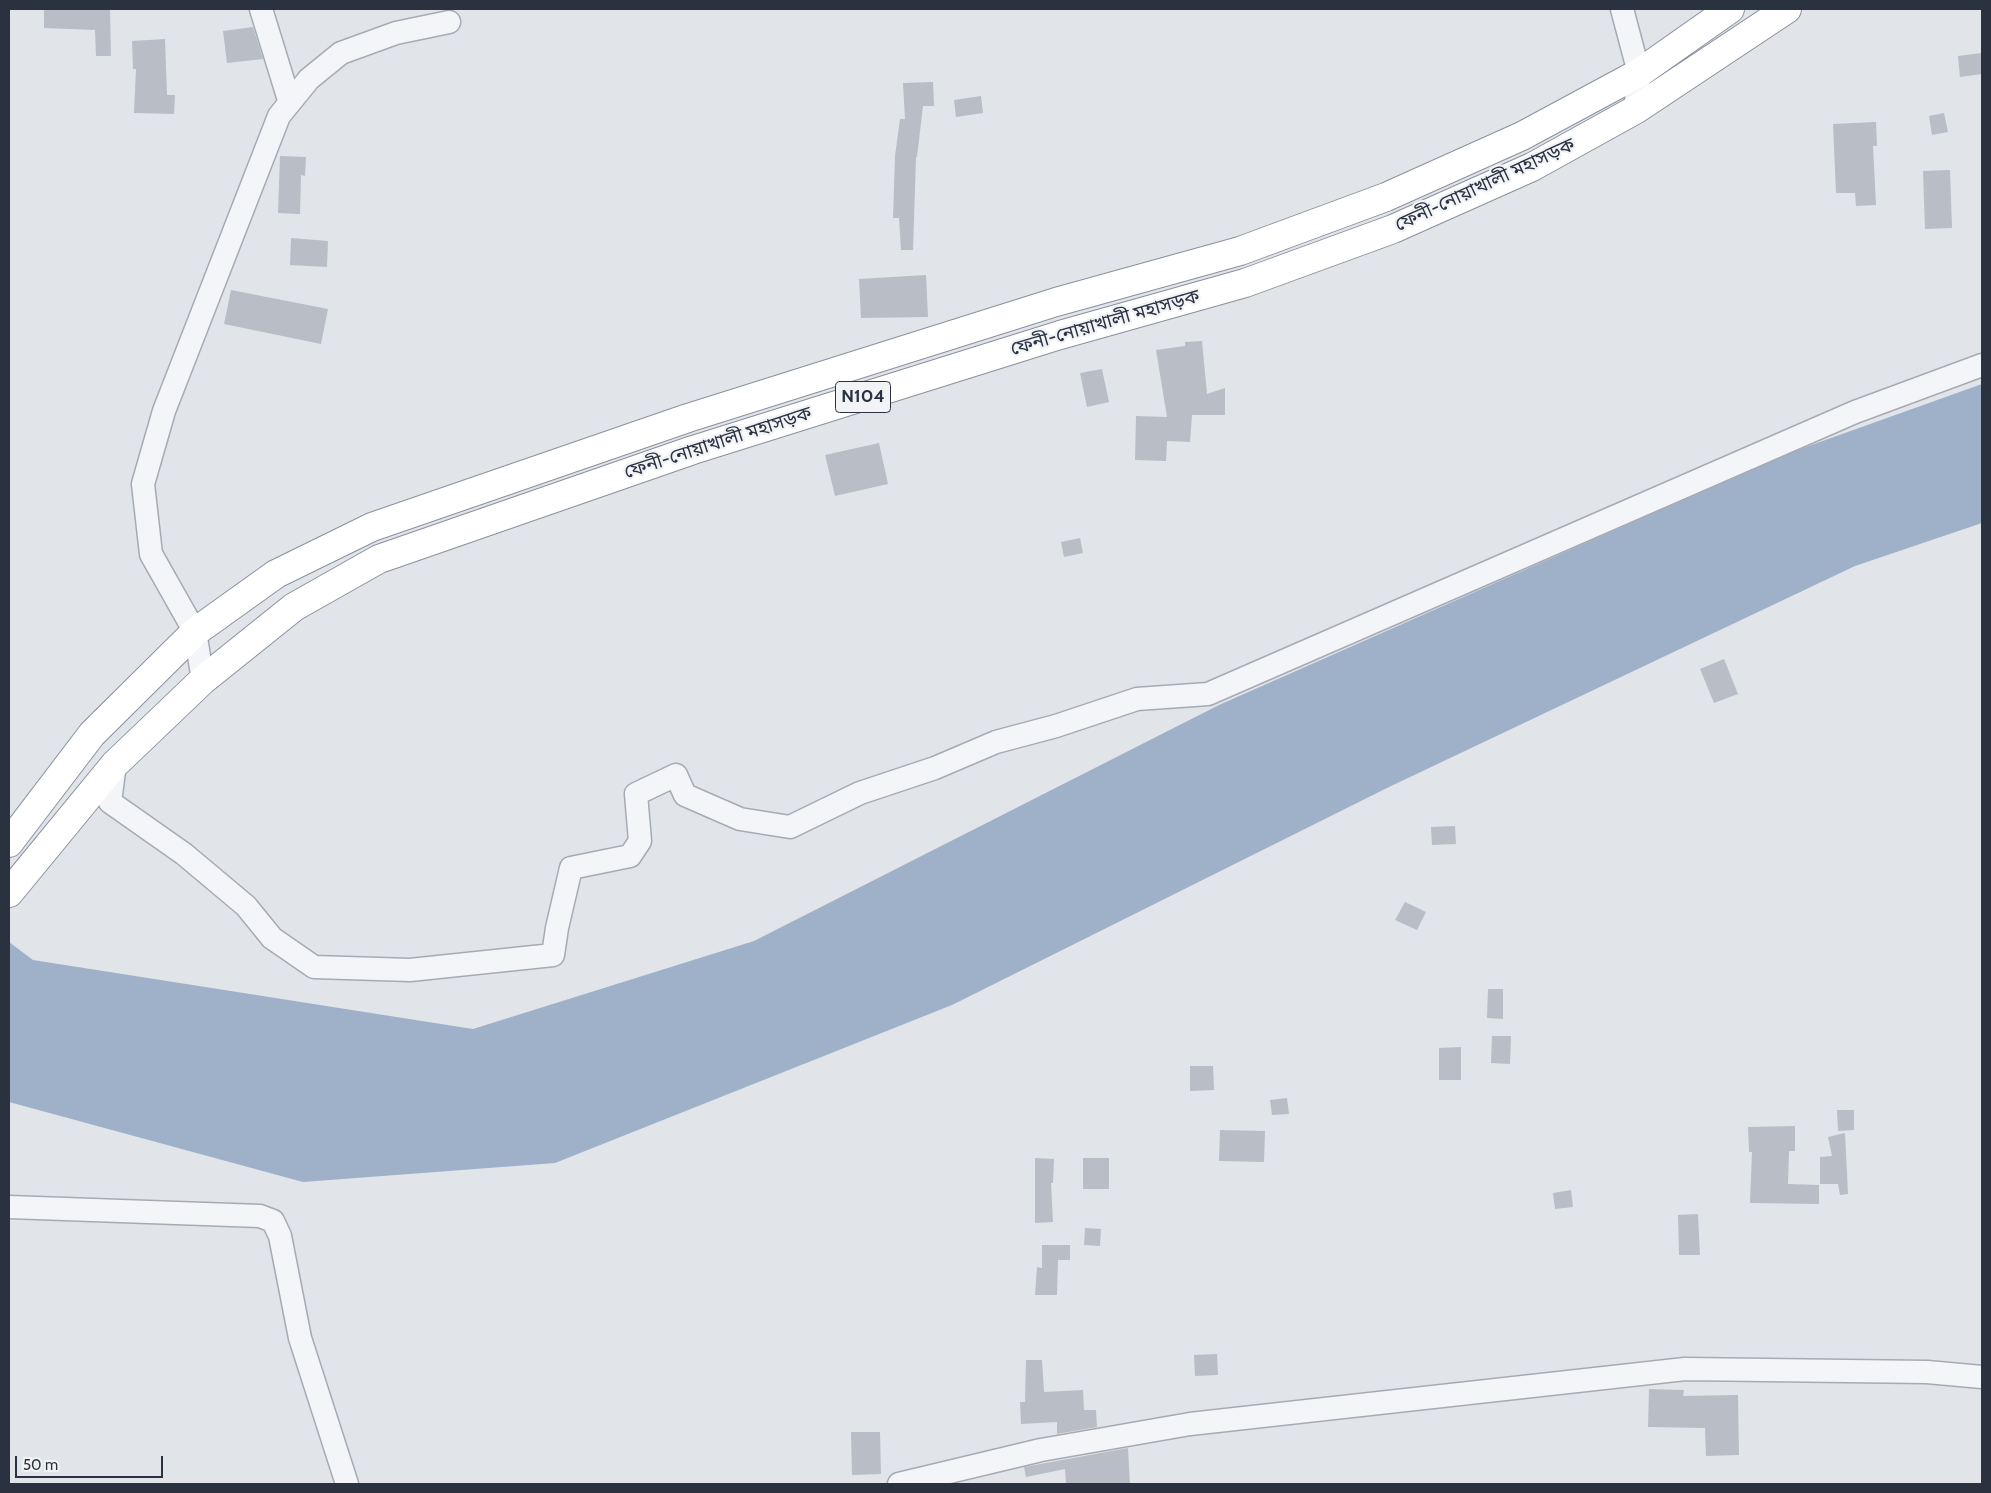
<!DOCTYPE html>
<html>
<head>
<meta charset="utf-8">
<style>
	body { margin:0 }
	#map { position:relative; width:1991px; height:1493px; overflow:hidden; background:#e1e4e9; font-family:Cabin,sans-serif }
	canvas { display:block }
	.frame { position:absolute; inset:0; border:10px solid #2a3240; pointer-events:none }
	.scale { position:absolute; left:15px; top:1456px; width:148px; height:22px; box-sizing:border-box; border:2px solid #2a3240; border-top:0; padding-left:6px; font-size:15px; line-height:18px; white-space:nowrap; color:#2a3240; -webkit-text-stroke:4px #f1f3f7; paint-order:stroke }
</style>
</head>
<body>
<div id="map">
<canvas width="1991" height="1493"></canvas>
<div class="frame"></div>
<div class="scale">50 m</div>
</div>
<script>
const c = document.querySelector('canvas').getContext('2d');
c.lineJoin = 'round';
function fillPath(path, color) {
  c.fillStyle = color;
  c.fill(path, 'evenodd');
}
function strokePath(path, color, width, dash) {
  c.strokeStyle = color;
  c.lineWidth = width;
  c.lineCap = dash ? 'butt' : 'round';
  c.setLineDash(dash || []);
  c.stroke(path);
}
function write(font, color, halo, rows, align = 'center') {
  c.font = font + ' Cabin,"Noto Sans Bengali",sans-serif';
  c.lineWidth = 4.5;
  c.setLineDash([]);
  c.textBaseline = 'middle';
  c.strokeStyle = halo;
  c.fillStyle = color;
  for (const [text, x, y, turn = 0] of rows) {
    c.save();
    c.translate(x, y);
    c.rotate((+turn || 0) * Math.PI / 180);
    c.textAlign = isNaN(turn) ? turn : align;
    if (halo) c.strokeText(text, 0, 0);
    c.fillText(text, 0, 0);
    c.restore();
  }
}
const water = new Path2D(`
	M 1982,384 L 1982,523 L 1855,566 L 1389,787 L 952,1005 L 555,1163 L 303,1182 L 9,1102 L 9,942 L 33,960 L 473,1029 L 754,941 L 1219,705 L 1789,453 Z`);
const building = new Path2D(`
	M 44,9 L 110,9 L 111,56 L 96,56 L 95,30 L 44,28 Z
	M 253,27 L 263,59 L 227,63 L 223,31 Z
	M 165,39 L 167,95 L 175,95 L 174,114 L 134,113 L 136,69 L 133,69 L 132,41 Z
	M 1982,53 L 1982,74 L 1960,77 L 1958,56 Z
	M 933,82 L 934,106 L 923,106 L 917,157 L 916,157 L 913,250 L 901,250 L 899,218 L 893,218 L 895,156 L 900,119 L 905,119 L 903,83 Z
	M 981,96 L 983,113 L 956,117 L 954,100 Z
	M 1944,113 L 1948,132 L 1932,135 L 1929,116 Z
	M 1876,122 L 1877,146 L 1873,146 L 1876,205 L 1856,206 L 1855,193 L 1836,193 L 1833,124 Z
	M 280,156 L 306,157 L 305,176 L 301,175 L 300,214 L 278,213 Z
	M 1950,170 L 1952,228 L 1925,229 L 1923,171 Z
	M 291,238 L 328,241 L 327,267 L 290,265 Z
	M 926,275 L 928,317 L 861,318 L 859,279 Z
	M 231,290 L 328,309 L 321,344 L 224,324 Z
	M 1202,341 L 1207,394 L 1225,388 L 1225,415 L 1192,415 L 1190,442 L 1167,441 L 1166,461 L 1135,460 L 1136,416 L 1167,417 L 1156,350 L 1185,346 L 1185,342 Z
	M 1102,369 L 1109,402 L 1087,407 L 1080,373 Z
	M 879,443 L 888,484 L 835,496 L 825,455 Z
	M 1080,538 L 1083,553 L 1064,557 L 1061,542 Z
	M 1724,659 L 1738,694 L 1714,703 L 1700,669 Z
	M 1455,826 L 1456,844 L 1432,845 L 1431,827 Z
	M 1405,902 L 1426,912 L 1417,930 L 1395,920 Z
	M 1488,989 L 1503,989 L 1503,1019 L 1487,1018 Z
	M 1492,1036 L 1511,1036 L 1510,1064 L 1491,1063 Z
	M 1461,1047 L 1461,1080 L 1439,1080 L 1439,1048 Z
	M 1190,1066 L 1213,1066 L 1214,1090 L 1190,1091 Z
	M 1287,1098 L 1289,1114 L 1272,1115 L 1270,1100 Z
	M 1837,1110 L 1854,1110 L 1854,1130 L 1838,1131 Z
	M 1795,1126 L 1795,1151 L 1789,1151 L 1788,1184 L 1819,1185 L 1819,1204 L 1750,1203 L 1752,1152 L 1749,1152 L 1748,1127 Z
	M 1220,1130 L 1265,1131 L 1264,1162 L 1219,1161 Z
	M 1845,1133 L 1848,1194 L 1840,1195 L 1838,1184 L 1820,1184 L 1820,1157 L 1832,1156 L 1828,1137 Z
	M 1035,1158 L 1054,1159 L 1053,1183 L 1051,1183 L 1053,1222 L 1035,1223 Z
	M 1083,1158 L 1109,1158 L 1109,1189 L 1083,1189 Z
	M 1571,1190 L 1573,1207 L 1555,1209 L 1553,1193 Z
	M 1698,1214 L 1700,1255 L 1679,1255 L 1678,1215 Z
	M 1085,1228 L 1101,1229 L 1100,1246 L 1084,1245 Z
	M 1042,1245 L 1070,1245 L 1070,1260 L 1058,1260 L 1057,1295 L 1035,1295 L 1037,1267 L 1042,1268 Z
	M 1217,1354 L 1218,1375 L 1195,1376 L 1194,1355 Z
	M 1026,1360 L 1042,1360 L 1044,1392 L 1083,1390 L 1084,1410 L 1096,1410 L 1097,1427 L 1057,1434 L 1057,1422 L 1021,1424 L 1020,1402 L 1025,1402 Z
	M 1649,1389 L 1684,1390 L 1683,1396 L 1738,1395 L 1739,1455 L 1706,1456 L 1705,1428 L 1648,1427 Z
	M 851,1432 L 880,1432 L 881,1474 L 852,1475 Z
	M 1128,1448 L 1130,1484 L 1066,1484 L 1065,1469 L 1026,1477 L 1024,1467 Z`);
const minor = new Path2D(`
	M 261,9 L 289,100
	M 1622,9 L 1639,73 L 1635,110
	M 203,680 L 195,632 L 151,554 L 143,484 L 164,411 L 279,116 L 309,79 L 341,53 L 396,33 L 449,22
	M 115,764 L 110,802 L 184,854 L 246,906 L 272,938 L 314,967 L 410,970 L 553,955 L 557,928 L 571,868 L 630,856 L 640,841 L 636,794 L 676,775 L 685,795 L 740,819 L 790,827 L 860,793 L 935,768 L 996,742 L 1056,726 L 1137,699 L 1208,694 L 1855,412 L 1982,365
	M 9,1207 L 260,1216 L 273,1221 L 280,1236 L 300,1338 L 347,1484
	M 899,1484 L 1041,1450 L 1190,1424 L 1685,1369 L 1927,1372 L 1982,1377`);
const highway = new Path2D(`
	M 9,843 L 92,734 L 195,632 L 276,574 L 372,527 L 688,418 L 1056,302 L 1240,251 L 1386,197 L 1522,136 L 1639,73 L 1730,9
	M 9,893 L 115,764 L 203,680 L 294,607 L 379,559 L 693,450 L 1060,335 L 1245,283 L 1393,229 L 1532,167 L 1635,110 L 1787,9`);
const shields = [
	[863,397,55]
];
const shieldNames = [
	["N104",863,397]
];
const streetNames = [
	["ফেনী-নোয়াখালী মহাসড়ক",1485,185,-25],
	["ফেনী-নোয়াখালী মহাসড়ক",1105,323,-16],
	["ফেনী-নোয়াখালী মহাসড়ক",718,443,-18]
];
fillPath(water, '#9eb1c8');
fillPath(building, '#b9bdc6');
strokePath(minor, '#a6abb3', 25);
strokePath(highway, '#89919f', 30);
strokePath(minor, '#f4f5f8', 22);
strokePath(highway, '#fff', 28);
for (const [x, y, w] of shields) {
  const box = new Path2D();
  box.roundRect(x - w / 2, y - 15.5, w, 31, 4);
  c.fillStyle = '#f1f3f7';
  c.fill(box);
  strokePath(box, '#2a3240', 1);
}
write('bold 18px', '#2a3240', null, shieldNames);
write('19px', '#2a3240', '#f1f3f7', streetNames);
</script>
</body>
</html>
